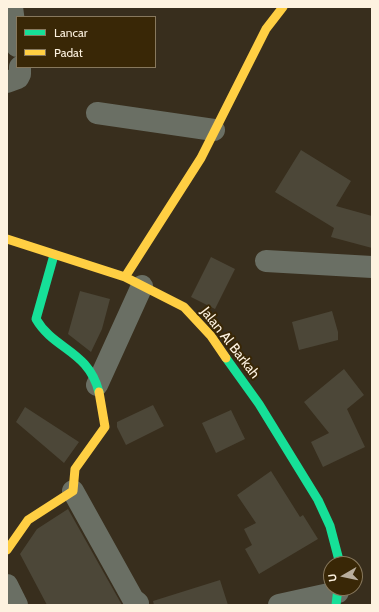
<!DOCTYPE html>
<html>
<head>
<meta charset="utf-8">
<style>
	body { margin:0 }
	#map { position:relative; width:379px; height:612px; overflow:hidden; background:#382e1d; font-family:Cabin,sans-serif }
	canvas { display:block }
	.frame { position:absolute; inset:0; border:8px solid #fdf2e0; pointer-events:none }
	.legend { position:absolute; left:16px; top:16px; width:140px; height:52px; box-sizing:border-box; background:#392706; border:1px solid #87785d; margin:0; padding:5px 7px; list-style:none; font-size:12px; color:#fdf2e0 }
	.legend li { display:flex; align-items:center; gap:8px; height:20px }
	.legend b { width:20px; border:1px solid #87785d }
	.north { position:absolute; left:323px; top:556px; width:40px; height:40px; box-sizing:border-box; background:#392706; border:1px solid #87785d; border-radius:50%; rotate:261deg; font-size:11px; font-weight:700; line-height:16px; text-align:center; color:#fdf2e0 }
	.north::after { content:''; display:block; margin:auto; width:14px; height:18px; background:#b8ad9c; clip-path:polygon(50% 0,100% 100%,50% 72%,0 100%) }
</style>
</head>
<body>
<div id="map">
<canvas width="379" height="612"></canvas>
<div class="frame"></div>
<ul class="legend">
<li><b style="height:5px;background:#16e098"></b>Lancar</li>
<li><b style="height:5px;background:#ffcf43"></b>Padat</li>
</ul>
<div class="north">U</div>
</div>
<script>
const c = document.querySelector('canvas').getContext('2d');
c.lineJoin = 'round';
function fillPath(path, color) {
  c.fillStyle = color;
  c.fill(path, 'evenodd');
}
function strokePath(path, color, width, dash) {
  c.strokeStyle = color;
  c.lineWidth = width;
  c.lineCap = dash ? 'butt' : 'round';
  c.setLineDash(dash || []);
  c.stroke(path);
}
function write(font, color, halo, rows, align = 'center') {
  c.font = font + ' Cabin,sans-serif';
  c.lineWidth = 4;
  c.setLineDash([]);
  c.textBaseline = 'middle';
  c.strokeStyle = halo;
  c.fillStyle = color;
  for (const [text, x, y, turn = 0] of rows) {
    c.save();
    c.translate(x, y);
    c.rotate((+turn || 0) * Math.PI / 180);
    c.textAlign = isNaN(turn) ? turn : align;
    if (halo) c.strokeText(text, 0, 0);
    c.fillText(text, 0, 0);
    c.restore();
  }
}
const building = new Path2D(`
	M 301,150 L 351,181 L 336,206 L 372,216 L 372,248 L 331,237 L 334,228 L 275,192 Z
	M 211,257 L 235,269 L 215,309 L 191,297 Z
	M 80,291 L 110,299 L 102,329 L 91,352 L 68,334 Z
	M 332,311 L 338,332 L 338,340 L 299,350 L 292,322 Z
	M 344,369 L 364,395 L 347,409 L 365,447 L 323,467 L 311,442 L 329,433 L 304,402 Z
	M 153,405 L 164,426 L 126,445 L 117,427 L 117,422 Z
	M 25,407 L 79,442 L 64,463 L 16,422 Z
	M 231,410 L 245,439 L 216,453 L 202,423 Z
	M 271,471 L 300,517 L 303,515 L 318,539 L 259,574 L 245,549 L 252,545 L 244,529 L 256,523 L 237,495 Z
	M 68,509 L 100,566 L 122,605 L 47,605 L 20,554 L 37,529 Z
	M 220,580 L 228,605 L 154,605 L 153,601 Z`);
const street = new Path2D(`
	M 12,7 L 17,46
	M 7,82 L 18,78 L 20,74 L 20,67
	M 97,113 L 214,130
	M 266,261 L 372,267
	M 97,385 L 142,286
	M 73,491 L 133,599 L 138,603 L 137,605
	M 7,585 L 17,605
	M 279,605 L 338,592`);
const fast = new Path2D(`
	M 54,255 L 36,319 C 54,350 88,350 99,392
	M 226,358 L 259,404 L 318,500 L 330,526 L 340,564
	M 336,605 L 338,588`);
const slow = new Path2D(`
	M 7,239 L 125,277 L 184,307 L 211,336 L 226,358
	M 125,277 L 201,158 L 266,29 L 283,7
	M 7,550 L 28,520 L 73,491 L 75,469 L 105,427 L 99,392`);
const streetNames = [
	["Jalan Al Barkah",230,343,52]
];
fillPath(building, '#4c4738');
strokePath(street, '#6a6f64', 22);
strokePath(fast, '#16e098', 9);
strokePath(slow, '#ffcf43', 9);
write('14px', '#fdf2e0', '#392706', streetNames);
</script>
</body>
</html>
